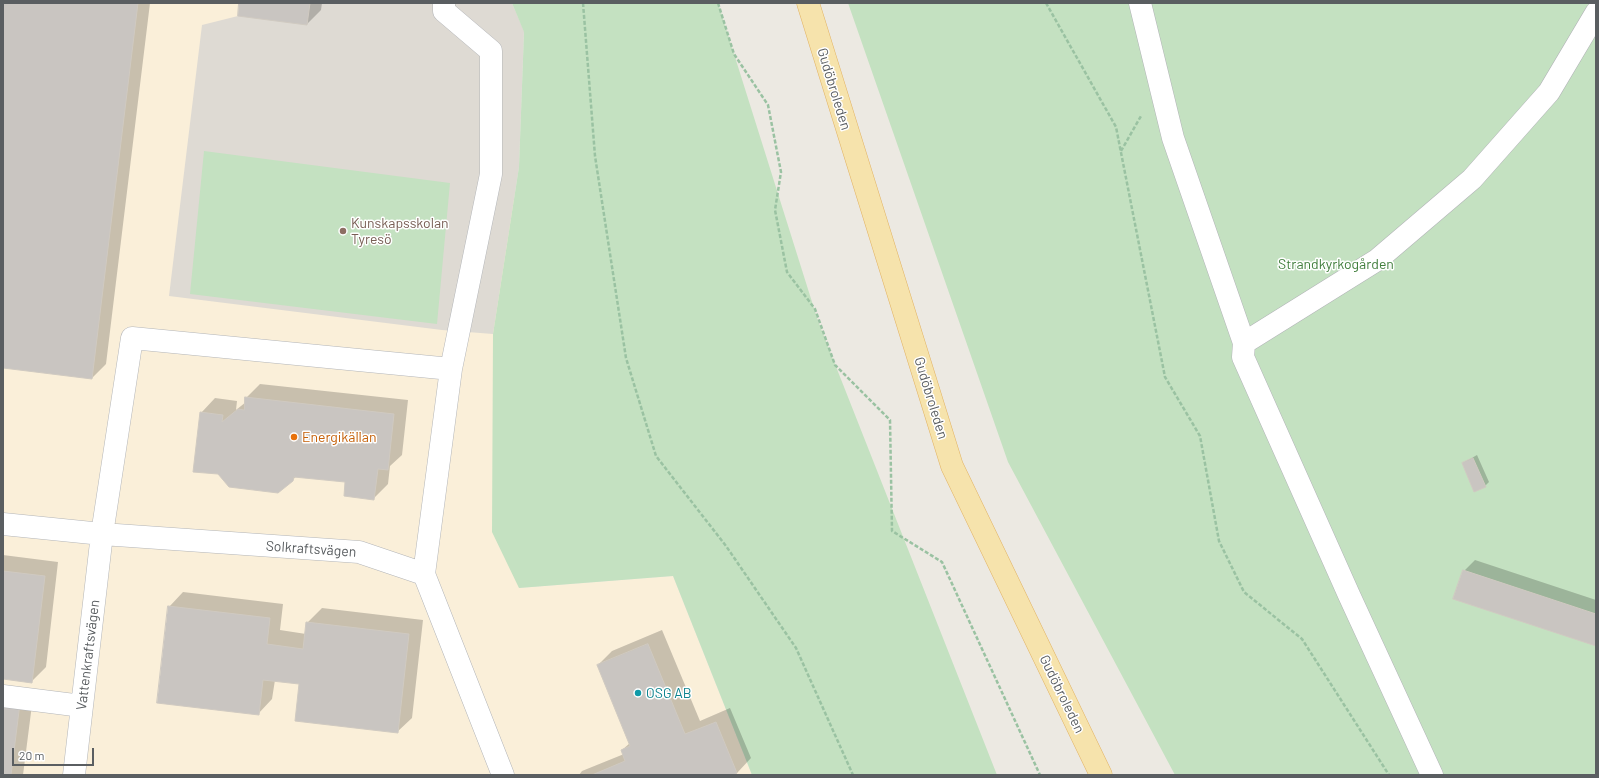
<!DOCTYPE html>
<html>
<head>
<meta charset="utf-8">
<style>
	body { margin:0 }
	#map { position:relative; width:1599px; height:778px; overflow:hidden; background:#ece9e2; font-family:Barlow,sans-serif }
	canvas { display:block }
	.frame { position:absolute; inset:0; border:4px solid #5a5e61; pointer-events:none }
	.scale { position:absolute; left:12px; top:748px; width:82px; height:18px; box-sizing:border-box; border:2px solid #5a5e61; border-top:0; padding-left:5px; font-size:12px; line-height:14px; white-space:nowrap; color:#5a5e61; -webkit-text-stroke:3px #fff; paint-order:stroke }
</style>
</head>
<body>
<div id="map">
<canvas width="1599" height="778"></canvas>
<div class="frame"></div>
<div class="scale">20 m</div>
</div>
<script>
const c = document.querySelector('canvas').getContext('2d');
c.lineJoin = 'round';
function fillPath(path, color) {
  c.fillStyle = color;
  c.fill(path, 'evenodd');
}
function strokePath(path, color, width, dash) {
  c.strokeStyle = color;
  c.lineWidth = width;
  c.lineCap = dash ? 'butt' : 'round';
  c.setLineDash(dash || []);
  c.stroke(path);
}
function write(font, color, halo, rows, align = 'center') {
  c.font = font + ' Barlow,sans-serif';
  c.lineWidth = 3;
  c.setLineDash([]);
  c.textBaseline = 'middle';
  c.strokeStyle = halo;
  c.fillStyle = color;
  for (const [text, x, y, turn = 0] of rows) {
    c.save();
    c.translate(x, y);
    c.rotate((+turn || 0) * Math.PI / 180);
    c.textAlign = isNaN(turn) ? turn : align;
    if (halo) c.strokeText(text, 0, 0);
    c.fillText(text, 0, 0);
    c.restore();
  }
}
const commercial = new Path2D(`
	M 3,3 L 512,3 L 519,588 L 673,576 L 752,775 L 3,775 Z`);
const education = new Path2D(`
	M 239,3 L 512,3 L 524,31 L 519,167 L 493,334 L 442,330 L 169,296 L 202,25 L 238,16 Z`);
const green = new Path2D(`
	M 512,3 L 718,3 L 818,321 L 997,775 L 752,775 L 673,576 L 519,588 L 492,532 L 493,334 L 519,167 L 524,32 Z
	M 848,3 L 1596,3 L 1596,775 L 1175,775 L 1008,462 Z
	M 204,151 L 450,183 L 437,324 L 190,294 Z`);
const shadow = new Path2D(`
	M 3,3 L 150,3 L 106,364 L 92,378 L 3,367 Z
	M 240,3 L 322,3 L 321,10 L 307,24 Z
	M 260,384 L 408,400 L 402,455 L 390,466 L 388,484 L 374,498 L 346,481 L 297,476 L 292,480 L 201,413 L 215,398 L 237,401 L 236,410 L 246,402 L 246,398 Z
	M 1477,455 L 1489,482 L 1485,486 L 1463,463 Z
	M 3,555 L 58,562 L 46,667 L 31,682 L 3,678 Z
	M 1475,560 L 1596,600 L 1596,645 L 1464,571 Z
	M 183,592 L 283,604 L 280,630 L 306,634 L 307,623 L 322,608 L 423,620 L 412,718 L 397,732 L 300,683 L 275,680 L 272,699 L 258,714 L 169,607 Z
	M 662,630 L 700,721 L 730,708 L 751,758 L 737,773 L 731,775 L 579,775 L 582,771 L 624,754 L 622,750 L 630,743 L 598,665 L 612,651 Z
	M 3,685 L 34,689 L 23,775 L 3,775 Z`);
const building = new Path2D(`
	M 3,3 L 138,3 L 92,379 L 3,368 Z
	M 239,3 L 310,3 L 307,25 L 238,16 Z
	M 245,397 L 394,414 L 388,470 L 378,469 L 374,500 L 344,496 L 345,482 L 294,477 L 293,481 L 278,493 L 229,487 L 218,474 L 193,472 L 200,412 L 223,415 L 222,422 L 238,409 L 244,410 Z
	M 1473,458 L 1486,487 L 1474,492 L 1462,463 Z
	M 1463,570 L 1596,614 L 1596,646 L 1453,599 Z
	M 3,571 L 45,576 L 32,683 L 3,679 Z
	M 168,606 L 270,618 L 267,644 L 303,649 L 306,622 L 409,634 L 398,733 L 295,721 L 299,684 L 263,680 L 259,715 L 157,703 Z
	M 648,644 L 685,734 L 716,722 L 737,773 L 733,775 L 592,775 L 625,761 L 621,750 L 630,746 L 597,665 Z
	M 3,701 L 20,703 L 11,775 L 3,775 Z`);
const path = new Path2D(`
	M 583,3 L 595,156 L 626,358 L 656,456 L 726,546 L 796,648 L 853,775
	M 718,3 L 734,54 L 768,105 L 781,172 L 775,210 L 787,272 L 815,309 L 835,365 L 890,420 L 892,531 L 942,562 L 1040,775
	M 1046,3 L 1116,127 L 1165,377 L 1200,436 L 1219,541 L 1244,592 L 1302,639 L 1389,775
	M 1121,151 L 1141,116`);
const minor = new Path2D(`
	M 444,3 L 444,11 L 491,51 L 491,174 L 451,369
	M 1140,3 L 1173,138 L 1244,343 L 1243,357 L 1349,595 L 1432,775
	M 1244,343 L 1377,260 L 1472,179 L 1549,92 L 1596,13
	M 3,524 L 102,534 L 359,552 L 424,574 L 503,775
	M 3,696 L 82,706
	M 74,775 L 102,534 L 132,338 L 451,369 L 424,574`);
const major = new Path2D(`
	M 808,3 L 952,466 L 1101,775`);
const markers = [
	[343,231,4,"#8d6e63"],
	[294,437,4,"#e8710a"],
	[638,693,4,"#0f9aa8"]
];
const streetNames = [
	["Gudöbroleden",834,89,73],
	["Gudöbroleden",931,398,73],
	["Solkraftsvägen",311,549,4],
	["Vattenkraftsvägen",88,655,-83],
	["Gudöbroleden",1062,694,64]
];
const educationNames = [
	["Kunskapsskolan",351,223],
	["Tyresö",351,239]
];
const parkNames = [
	["Strandkyrkogården",1336,264]
];
const foodNames = [
	["Energikällan",302,437]
];
const cultureNames = [
	["OSG AB",646,693]
];
fillPath(commercial, '#faefd9');
fillPath(education, '#dedad3');
fillPath(green, '#c4e1c1');
fillPath(shadow, '#0003');
fillPath(building, '#c9c5c1');
strokePath(building, '#d0cac1', 1);
strokePath(minor, '#b3b5b8', 23);
strokePath(major, '#e2b364', 23);
strokePath(path, '#9ac2a2', 2.5, [4, 2]);
strokePath(minor, '#fff', 22);
strokePath(major, '#f6e3ac', 22);
for (const [x, y, r, color] of markers) {
  const dot = new Path2D();
  dot.arc(x, y, r, 0, 2 * Math.PI);
  c.fillStyle = color;
  c.fill(dot);
  strokePath(dot, '#fff', 1.5);
}
write('14px', '#5a5e61', '#fff', streetNames);
write('14px', '#785e54', '#fff', educationNames, 'left');
write('14px', '#407e3c', '#fff', parkNames);
write('14px', '#c56008', '#fff', foodNames, 'left');
write('14px', '#0d838f', '#fff', cultureNames, 'left');
</script>
</body>
</html>
